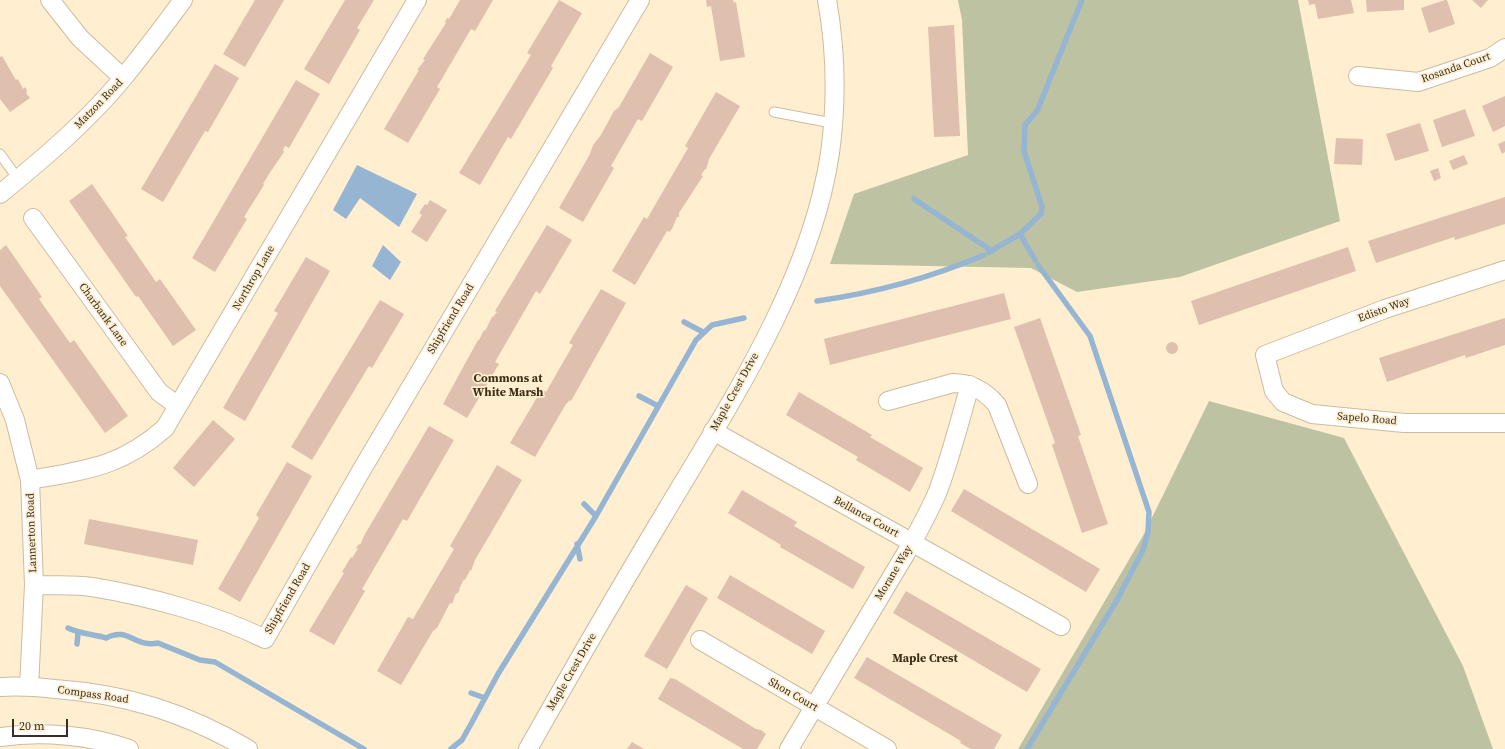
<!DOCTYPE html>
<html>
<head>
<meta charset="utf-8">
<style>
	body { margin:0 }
	#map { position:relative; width:1505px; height:749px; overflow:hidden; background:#ffeed0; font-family:"Source Serif 4",serif }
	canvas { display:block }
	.scale { position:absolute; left:12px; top:719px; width:56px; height:18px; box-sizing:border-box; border:2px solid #362f24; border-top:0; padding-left:5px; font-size:12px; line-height:14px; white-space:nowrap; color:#362f24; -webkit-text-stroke:3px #ffeed0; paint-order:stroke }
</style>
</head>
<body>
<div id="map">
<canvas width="1505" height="749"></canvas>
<div class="scale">20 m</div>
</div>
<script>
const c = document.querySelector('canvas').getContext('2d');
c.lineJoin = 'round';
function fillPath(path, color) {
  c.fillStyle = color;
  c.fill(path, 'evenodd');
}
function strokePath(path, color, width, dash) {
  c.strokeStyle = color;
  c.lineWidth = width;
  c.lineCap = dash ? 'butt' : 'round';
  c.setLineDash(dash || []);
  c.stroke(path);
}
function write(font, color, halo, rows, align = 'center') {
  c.font = font + ' "Source Serif 4",serif';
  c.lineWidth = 3.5;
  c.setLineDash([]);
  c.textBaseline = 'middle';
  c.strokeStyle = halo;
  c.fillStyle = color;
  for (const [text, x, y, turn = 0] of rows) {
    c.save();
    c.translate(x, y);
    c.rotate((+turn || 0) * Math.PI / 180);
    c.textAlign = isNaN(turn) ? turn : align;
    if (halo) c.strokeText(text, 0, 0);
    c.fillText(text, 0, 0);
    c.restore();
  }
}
const green = new Path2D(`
	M 958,0 L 1298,0 L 1340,221 L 1180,277 L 1077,292 L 1031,268 L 830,264 L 854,194 L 968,155 L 962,20 Z
	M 1209,401 L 1344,438 L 1463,666 L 1493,749 L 1018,749 L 1144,534 Z`);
const water = new Path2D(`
	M 357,165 L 417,194 L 399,227 L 360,198 L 346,219 L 333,210 Z
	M 383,245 L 401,262 L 390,280 L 372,266 Z`);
const stream = new Path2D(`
	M 914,199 L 992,251
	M 1020,234 L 1035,260
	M 989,252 L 1020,234 L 1041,214 L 1042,207 L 1024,151 L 1025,125 L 1037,111 L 1082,0
	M 817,301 C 874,293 930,278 984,255
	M 684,322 L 703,332
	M 639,396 L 658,406
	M 584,504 L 596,516
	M 577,544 L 580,559
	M 68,628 C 80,634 93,634 106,638 C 129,626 134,648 158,643 L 200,660 L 215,662 L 364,749
	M 77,644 L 78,633
	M 471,693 L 485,698
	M 451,749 L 462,740 L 471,724 L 498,674 L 596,516 L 696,340 L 712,325 L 744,318
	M 1027,749 L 1117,600 L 1143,550 L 1148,532 L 1149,512 L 1090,336 L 1038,265`);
const building = new Path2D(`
	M 255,0 L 284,0 L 245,67 L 223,54 Z
	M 345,0 L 374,0 L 357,28 L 360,30 L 329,84 L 304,69 Z
	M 460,0 L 493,0 L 475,31 L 471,29 L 437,87 L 440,89 L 408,143 L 384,129 L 419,70 L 417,70 L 425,60 L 423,59 L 446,23 L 445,22 L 447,18 L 449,19 Z
	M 559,0 L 582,13 L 551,66 L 553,68 L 511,139 L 508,137 L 480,185 L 459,173 L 531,55 L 527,53 Z
	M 706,0 L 733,0 L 734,3 L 736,2 L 745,57 L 720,61 L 711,6 L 707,7 Z
	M 1308,0 L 1351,0 L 1354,13 L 1318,19 L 1315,4 L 1309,5 Z
	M 1366,0 L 1404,0 L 1404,10 L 1367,12 Z
	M 1445,0 L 1447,0 L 1455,24 L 1429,33 L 1421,8 Z
	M 1472,0 L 1488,0 L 1481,8 Z
	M 954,25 L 960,136 L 934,137 L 928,27 Z
	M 650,53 L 673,67 L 642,121 L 638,119 L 611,166 L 614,168 L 583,222 L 559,208 L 590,154 L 593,145 L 601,135 L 614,111 L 619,107 Z
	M 2,56 L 16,80 L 18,79 L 23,89 L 25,87 L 27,91 L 26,93 L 30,98 L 10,112 L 0,99 L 0,57 Z
	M 215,64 L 239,78 L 208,132 L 205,131 L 163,202 L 141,189 Z
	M 296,80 L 320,94 L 289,148 L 285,146 L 283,150 L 284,152 L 269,174 L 263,184 L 264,185 L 244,217 L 247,219 L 215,272 L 192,258 Z
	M 716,92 L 740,106 L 709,159 L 706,170 L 705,169 L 701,175 L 703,176 L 679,213 L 679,217 L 677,217 L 672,229 L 669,232 L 667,231 L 635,285 L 612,271 L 644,217 L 647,219 L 688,148 L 685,146 Z
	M 1505,96 L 1505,126 L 1493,132 L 1482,106 Z
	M 1465,109 L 1475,136 L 1442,147 L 1433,120 Z
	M 1420,123 L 1429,151 L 1395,161 L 1386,134 Z
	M 1336,138 L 1363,139 L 1362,165 L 1334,164 Z
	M 1505,141 L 1505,152 L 1502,154 L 1498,144 Z
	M 1464,155 L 1468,164 L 1453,170 L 1449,161 Z
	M 1438,168 L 1441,178 L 1434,181 L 1430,171 Z
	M 92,184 L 128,236 L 125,237 L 156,282 L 160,279 L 196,330 L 173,346 L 138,296 L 136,297 L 69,201 Z
	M 1505,197 L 1505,224 L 1455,240 L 1454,237 L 1376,263 L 1368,241 Z
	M 430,200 L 447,210 L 427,242 L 411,232 L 422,215 L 419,213 L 425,204 L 427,205 Z
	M 547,225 L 572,240 L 540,294 L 536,291 L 495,362 L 499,364 L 467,418 L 443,404 L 478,340 L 479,340 L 484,330 L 485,331 L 492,317 L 493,317 L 497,312 L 495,311 Z
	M 6,245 L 42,297 L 39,299 L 70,343 L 74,340 L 128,416 L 105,433 L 0,286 L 0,250 Z
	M 1348,247 L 1356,271 L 1199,325 L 1191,301 Z
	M 306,257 L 330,271 L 245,421 L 223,408 L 278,313 L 274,311 Z
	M 601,289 L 626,303 L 571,401 L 570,400 L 566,404 L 535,457 L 510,443 L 542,389 L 546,392 L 573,345 L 569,343 Z
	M 1004,293 L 1011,319 L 830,365 L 824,339 Z
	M 380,300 L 404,314 L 372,368 L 369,366 L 312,460 L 291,447 Z
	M 1040,318 L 1081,435 L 1078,436 L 1108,524 L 1082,533 L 1052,445 L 1055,443 L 1014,327 Z
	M 1505,318 L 1505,345 L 1466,358 L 1465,355 L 1387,382 L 1379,358 Z
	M1166 348a6 6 0 1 1 12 0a6 6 0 1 1-12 0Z
	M 799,392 L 872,435 L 870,437 L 923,468 L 910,492 L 856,460 L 858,457 L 786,415 Z
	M 213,420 L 235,439 L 194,487 L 173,468 Z
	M 429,426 L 454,440 L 407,521 L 403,519 L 362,589 L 365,591 L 334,645 L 309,631 L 344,573 L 342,572 L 351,557 L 352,558 L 358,549 L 356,548 L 359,544 L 360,545 L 365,534 Z
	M 287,462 L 312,476 L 240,602 L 218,589 L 259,518 L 256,515 Z
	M 497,465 L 522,480 L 475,560 L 471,571 L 470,570 L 465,580 L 464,579 L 459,589 L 460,590 L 457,594 L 456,593 L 452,604 L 450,603 L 437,628 L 433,631 L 401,685 L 377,671 L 408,617 L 413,619 L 454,549 L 450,546 Z
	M 964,489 L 1100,569 L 1086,592 L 951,511 Z
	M 742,490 L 797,522 L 794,526 L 865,567 L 853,589 L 780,547 L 781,545 L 728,513 Z
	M 89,519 L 198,540 L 193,565 L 84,544 Z
	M 730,575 L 825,631 L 812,654 L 717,598 Z
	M 686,585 L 708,598 L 667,669 L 644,656 Z
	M 906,591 L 1041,669 L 1027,692 L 893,613 Z
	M 867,657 L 1002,735 L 994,749 L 971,749 L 960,743 L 961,741 L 854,678 Z
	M 670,678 L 675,679 L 756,729 L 761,730 L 766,734 L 757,749 L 743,749 L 658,699 Z
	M 632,742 L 644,749 L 627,749 Z`);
const lane = new Path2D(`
	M 774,112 L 832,123
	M 0,154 L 18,179`);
const street = new Path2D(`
	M 50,0 L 80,38 L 123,78
	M 1358,76 L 1418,82 L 1490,58 L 1505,48
	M 0,194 C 44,158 88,121 124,77 C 144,52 164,26 183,0
	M 33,218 L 159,392 L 178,406
	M 1505,270 L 1385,309 L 1265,355 L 1274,391 L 1283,402 L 1312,414 L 1404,423 L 1505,423
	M 0,383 L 15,420 L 30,480 L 34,585 L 29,687
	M 888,401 L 953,383 C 972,383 985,391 997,405 L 1028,484
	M 713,431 L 1061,626
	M 30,480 C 86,470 121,467 165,428 L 417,0
	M 34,585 C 52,586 73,584 92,587 C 147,596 215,614 265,639 L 361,471 L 640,0
	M 700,640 L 887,749
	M 0,687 C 18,686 37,687 55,689 C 127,694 186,713 248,749
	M 0,737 C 42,731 89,735 129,749
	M 528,749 C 572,671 617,593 663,516 C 729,405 811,282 830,153 C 837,102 836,50 827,0
	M 789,749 L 912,543 C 921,526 931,508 938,491 C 951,456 960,420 970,385`);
const streetNames = [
	["Rosanda Court",1456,68,-19],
	["Matzon Road",99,104,-46],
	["Northrop Lane",254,278,-60],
	["Edisto Way",1384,310,-20],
	["Charbank Lane",103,315,54],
	["Shipfriend Road",451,319,-59],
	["Maple Crest Drive",735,392,-61],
	["Sapelo Road",1367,419,5],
	["Bellanca Court",866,517,29],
	["Lannerton Road",32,533,-92],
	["Morane Way",894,573,-59],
	["Shipfriend Road",288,599,-60],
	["Maple Crest Drive",572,672,-60],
	["Compass Road",93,695,8],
	["Shon Court",793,695,30]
];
const neighbourhoodNames = [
	["Commons at",508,379],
	["White Marsh",508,393],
	["Maple Crest",925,659]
];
fillPath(green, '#bdc3a2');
fillPath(water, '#96b5d2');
strokePath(stream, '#96b5d2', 5.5);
fillPath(building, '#dfbfae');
strokePath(lane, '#ccbc9f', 11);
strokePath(street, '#ccbc9f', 20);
strokePath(lane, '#fff', 9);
strokePath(street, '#fff', 18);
write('11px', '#362f24', '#ffeed0', streetNames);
write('bold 12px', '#3d2f17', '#ffeed0', neighbourhoodNames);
</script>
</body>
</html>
